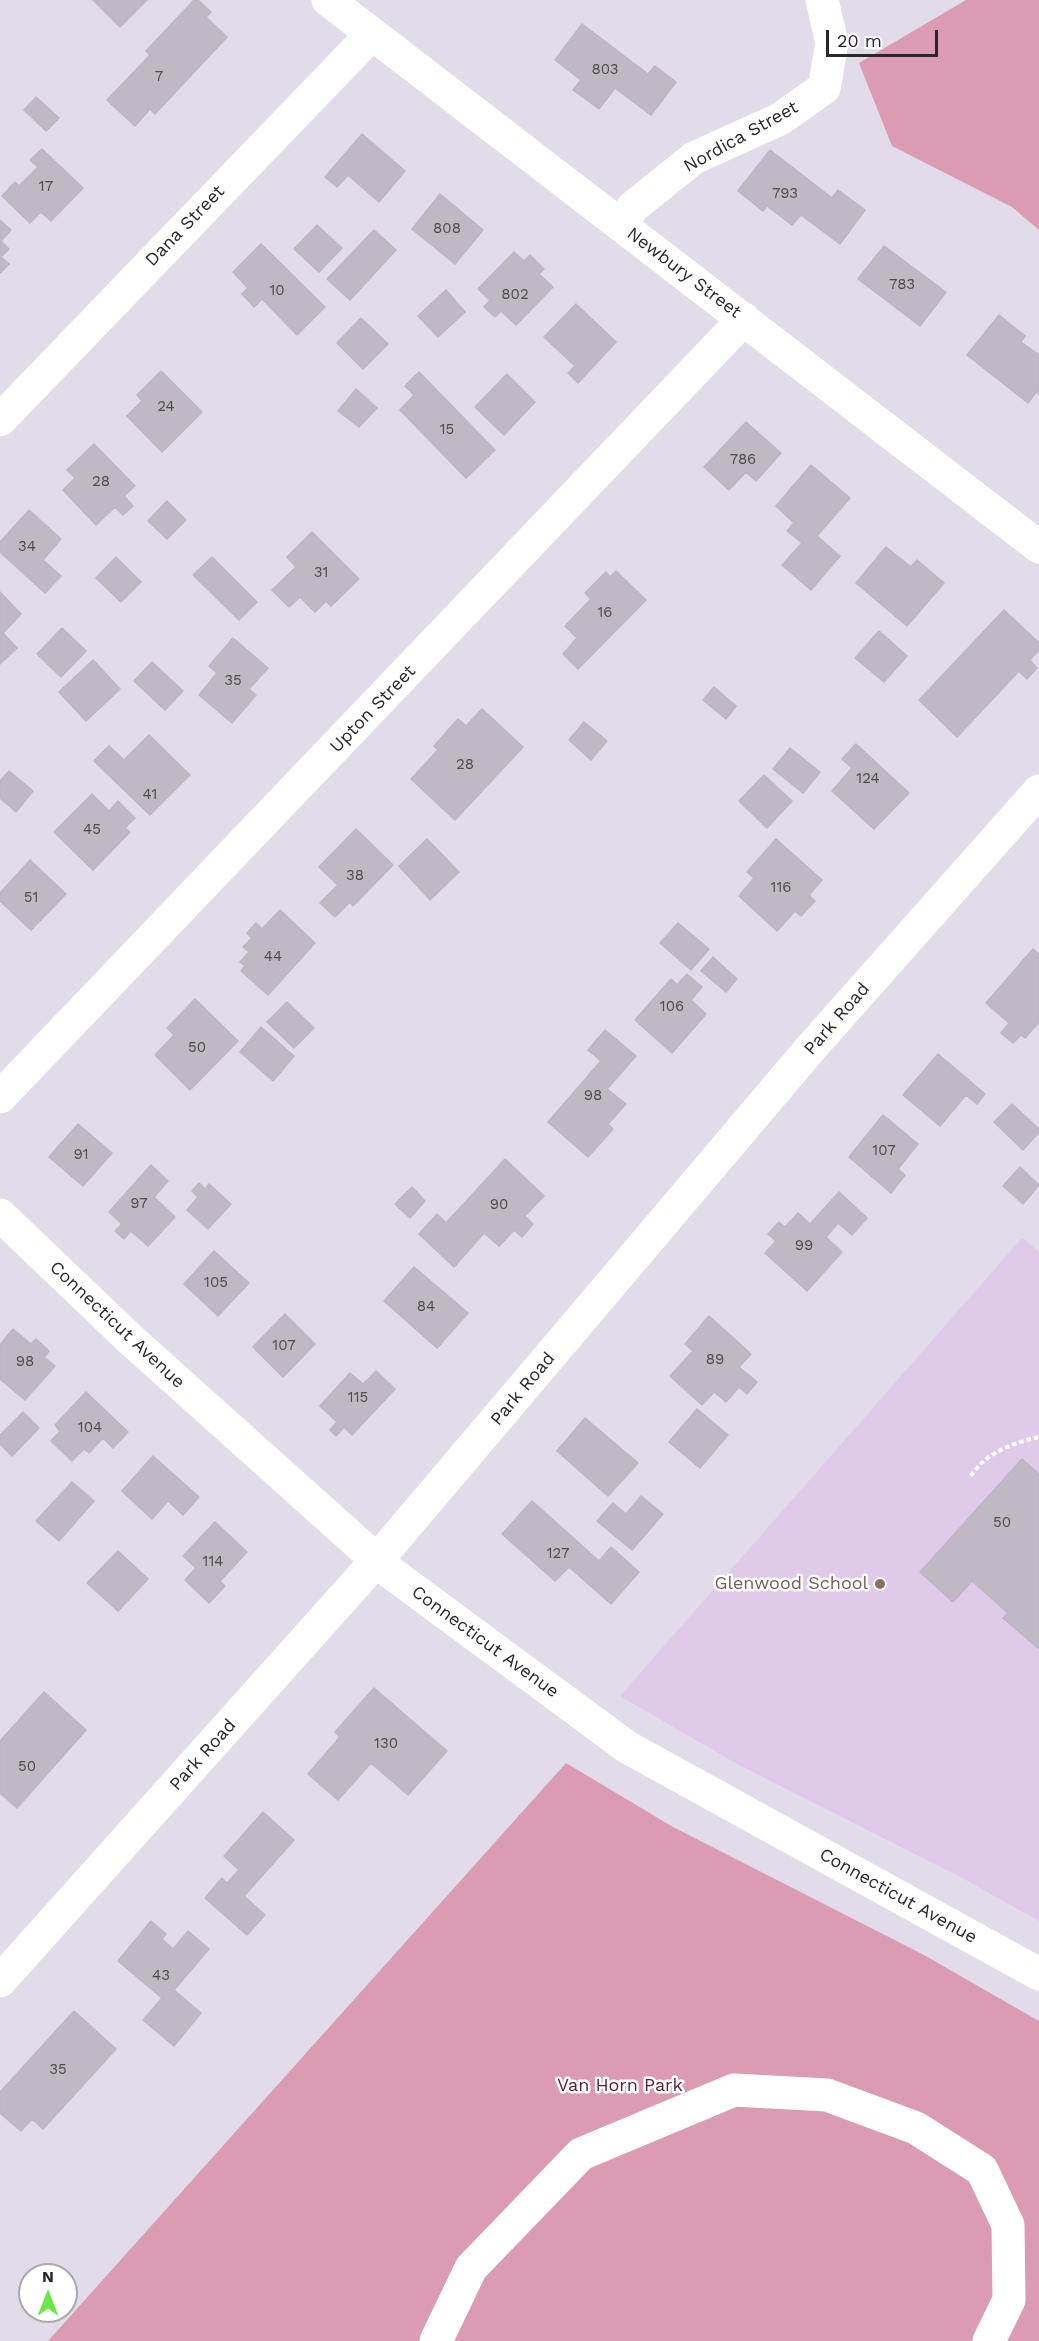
<!DOCTYPE html>
<html>
<head>
<meta charset="utf-8">
<style>
	body { margin:0 }
	#map { position:relative; width:1039px; height:2341px; overflow:hidden; background:#e2dbe9; font-family:"Work Sans",sans-serif }
	canvas { display:block }
	.north { position:absolute; left:18px; top:2263px; width:60px; height:60px; box-sizing:border-box; background:#fff; border:2px solid #a9a9a9; border-radius:50%; rotate:0deg; font-size:16px; font-weight:700; line-height:24px; text-align:center; color:#282828 }
	.north::after { content:''; display:block; margin:auto; width:21px; height:27px; background:#6be848; clip-path:polygon(50% 0,100% 100%,50% 72%,0 100%) }
	.scale { position:absolute; left:826px; top:30px; width:112px; height:27px; box-sizing:border-box; border:3px solid #282828; border-top:0; padding-left:8px; font-size:18px; line-height:21px; white-space:nowrap; color:#282828; -webkit-text-stroke:4px #fff; paint-order:stroke }
</style>
</head>
<body>
<div id="map">
<canvas width="1039" height="2341"></canvas>
<div class="north">N</div>
<div class="scale">20 m</div>
</div>
<script>
const c = document.querySelector('canvas').getContext('2d');
c.lineJoin = 'round';
function fillPath(path, color) {
  c.fillStyle = color;
  c.fill(path, 'evenodd');
}
function strokePath(path, color, width, dash) {
  c.strokeStyle = color;
  c.lineWidth = width;
  c.lineCap = dash ? 'butt' : 'round';
  c.setLineDash(dash || []);
  c.stroke(path);
}
function write(font, color, halo, rows, align = 'center') {
  c.font = font + ' "Work Sans",sans-serif';
  c.lineWidth = 5;
  c.setLineDash([]);
  c.textBaseline = 'middle';
  c.strokeStyle = halo;
  c.fillStyle = color;
  for (const [text, x, y, turn = 0] of rows) {
    c.save();
    c.translate(x, y);
    c.rotate((+turn || 0) * Math.PI / 180);
    c.textAlign = isNaN(turn) ? turn : align;
    if (halo) c.strokeText(text, 0, 0);
    c.fillText(text, 0, 0);
    c.restore();
  }
}
const education = new Path2D(`
	M 1022,1238 L 1039,1252 L 1039,1921 L 964,1879 L 737,1764 L 620,1696 Z`);
const green = new Path2D(`
	M 966,0 L 1039,0 L 1039,230 L 1012,207 L 892,146 L 859,63 Z
	M 566,1763 L 673,1827 L 924,1955 L 1039,2021 L 1039,2341 L 48,2341 Z`);
const building = new Path2D(`
	M 93,0 L 147,0 L 120,27 Z
	M 194,0 L 198,0 L 211,12 L 206,17 L 227,37 L 155,114 L 150,109 L 135,126 L 107,100 L 150,55 L 146,51 Z
	M 582,24 L 648,74 L 655,66 L 676,82 L 651,115 L 615,88 L 599,109 L 573,90 L 581,80 L 555,60 Z
	M 36,97 L 59,118 L 46,131 L 24,110 Z
	M 362,134 L 405,171 L 379,202 L 348,175 L 337,187 L 325,177 Z
	M 42,149 L 83,188 L 51,221 L 41,212 L 30,223 L 2,196 L 15,182 L 19,186 L 38,167 L 30,160 Z
	M 770,150 L 832,198 L 838,190 L 865,210 L 840,244 L 801,215 L 792,225 L 767,206 L 763,211 L 738,191 Z
	M 440,194 L 483,230 L 455,264 L 412,229 Z
	M 0,220 L 11,230 L 1,241 L 9,249 L 1,257 L 9,264 L 0,273 Z
	M 317,225 L 342,248 L 319,272 L 294,249 Z
	M 374,230 L 396,250 L 350,300 L 327,279 Z
	M 261,244 L 325,307 L 297,335 L 262,299 L 254,307 L 242,294 L 248,288 L 233,272 Z
	M 884,246 L 946,292 L 920,326 L 858,279 Z
	M 514,252 L 524,261 L 530,255 L 544,269 L 539,274 L 553,287 L 516,325 L 501,311 L 495,317 L 484,307 L 490,300 L 478,289 Z
	M 446,290 L 465,312 L 438,337 L 418,316 Z
	M 576,304 L 616,342 L 578,383 L 568,373 L 575,366 L 544,337 Z
	M 999,315 L 1025,336 L 1021,342 L 1039,355 L 1039,394 L 1036,392 L 1028,403 L 967,355 Z
	M 361,318 L 388,344 L 363,369 L 337,343 Z
	M 161,371 L 202,412 L 162,452 L 127,416 L 142,401 L 137,395 Z
	M 419,372 L 495,450 L 466,478 L 400,410 L 414,395 L 405,386 Z
	M 507,374 L 535,402 L 504,435 L 475,407 Z
	M 356,389 L 377,408 L 359,427 L 338,411 Z
	M 746,422 L 781,453 L 756,481 L 746,472 L 729,490 L 704,467 Z
	M 94,444 L 135,486 L 124,496 L 133,506 L 123,515 L 115,507 L 96,525 L 63,490 L 75,478 L 67,470 Z
	M 811,465 L 850,498 L 817,536 L 840,556 L 811,590 L 782,565 L 802,543 L 787,531 L 794,523 L 776,506 Z
	M 167,501 L 186,520 L 167,539 L 148,521 Z
	M 29,510 L 61,539 L 43,560 L 61,576 L 45,593 L 0,552 L 0,542 Z
	M 312,532 L 359,579 L 331,606 L 326,601 L 315,612 L 300,597 L 289,607 L 272,590 L 296,567 L 287,557 Z
	M 886,547 L 911,567 L 917,560 L 944,583 L 907,626 L 856,583 Z
	M 116,557 L 141,582 L 121,602 L 96,578 Z
	M 212,557 L 257,602 L 239,620 L 193,575 Z
	M 616,571 L 646,600 L 578,669 L 563,654 L 577,638 L 565,626 L 591,599 L 585,593 L 606,572 L 610,577 Z
	M 0,592 L 21,614 L 3,633 L 17,648 L 0,664 Z
	M 1004,610 L 1039,643 L 1039,650 L 1030,660 L 1037,668 L 1027,679 L 1019,671 L 957,737 L 919,700 Z
	M 62,628 L 86,651 L 61,677 L 37,654 Z
	M 879,631 L 907,656 L 884,682 L 855,658 Z
	M 233,638 L 268,668 L 249,689 L 256,695 L 232,723 L 199,695 L 217,673 L 209,666 Z
	M 93,660 L 120,689 L 86,721 L 59,692 Z
	M 152,662 L 183,691 L 165,710 L 134,681 Z
	M 714,687 L 736,706 L 726,719 L 703,700 Z
	M 482,709 L 523,747 L 455,820 L 411,779 L 438,750 L 434,746 L 458,719 L 466,726 Z
	M 584,722 L 607,741 L 591,760 L 569,740 Z
	M 149,735 L 190,775 L 150,815 L 94,761 L 109,746 L 124,760 Z
	M 856,744 L 909,793 L 874,829 L 832,791 L 852,768 L 842,759 Z
	M 790,748 L 820,772 L 803,793 L 773,769 Z
	M 9,771 L 33,791 L 16,812 L 0,798 L 0,781 Z
	M 764,775 L 792,801 L 767,828 L 739,801 Z
	M 92,794 L 109,811 L 118,801 L 135,818 L 125,828 L 130,832 L 93,870 L 54,832 Z
	M 356,829 L 393,865 L 353,906 L 350,902 L 335,917 L 320,903 L 338,885 L 319,867 Z
	M 427,839 L 459,872 L 430,900 L 399,866 Z
	M 776,839 L 822,880 L 809,895 L 815,901 L 801,916 L 795,911 L 777,931 L 739,896 L 754,878 L 747,872 Z
	M 30,860 L 66,894 L 31,930 L 0,901 L 0,893 Z
	M 280,910 L 315,943 L 268,995 L 241,971 L 245,966 L 240,962 L 249,952 L 243,947 L 252,938 L 247,933 L 256,923 L 262,929 Z
	M 678,923 L 709,949 L 691,970 L 660,943 Z
	M 1033,949 L 1039,954 L 1039,1022 L 1025,1038 L 1021,1035 L 1013,1043 L 1001,1033 L 1009,1023 L 986,1003 Z
	M 713,957 L 737,979 L 726,992 L 701,971 Z
	M 687,974 L 702,987 L 691,1000 L 706,1014 L 672,1053 L 635,1020 L 671,979 L 677,985 Z
	M 195,999 L 238,1041 L 190,1090 L 155,1055 L 174,1035 L 167,1028 Z
	M 287,1002 L 314,1028 L 294,1048 L 267,1022 Z
	M 261,1027 L 294,1056 L 273,1081 L 240,1052 Z
	M 605,1030 L 636,1056 L 607,1089 L 626,1104 L 608,1124 L 613,1129 L 588,1157 L 548,1122 L 601,1061 L 588,1050 Z
	M 938,1054 L 985,1094 L 977,1104 L 966,1095 L 940,1126 L 903,1095 Z
	M 1012,1104 L 1039,1129 L 1039,1132 L 1023,1150 L 994,1122 Z
	M 883,1115 L 918,1144 L 898,1169 L 905,1175 L 891,1193 L 849,1157 Z
	M 78,1124 L 112,1153 L 83,1186 L 49,1157 Z
	M 505,1159 L 544,1196 L 525,1216 L 533,1224 L 522,1237 L 514,1230 L 499,1246 L 484,1233 L 454,1267 L 419,1234 L 437,1214 L 446,1223 Z
	M 151,1165 L 168,1181 L 154,1197 L 175,1217 L 148,1246 L 131,1231 L 124,1239 L 115,1231 L 122,1224 L 109,1212 Z
	M 1020,1167 L 1039,1185 L 1023,1204 L 1003,1186 Z
	M 199,1183 L 205,1189 L 209,1184 L 231,1204 L 208,1229 L 187,1210 L 198,1197 L 192,1191 Z
	M 412,1187 L 425,1201 L 410,1218 L 395,1204 Z
	M 839,1192 L 867,1218 L 852,1235 L 838,1223 L 826,1237 L 842,1252 L 807,1291 L 765,1253 L 776,1241 L 768,1234 L 779,1222 L 785,1227 L 798,1213 L 810,1224 Z
	M 214,1251 L 249,1283 L 218,1316 L 184,1284 Z
	M 414,1267 L 468,1313 L 437,1348 L 384,1301 Z
	M 285,1314 L 315,1344 L 283,1377 L 253,1347 Z
	M 709,1316 L 751,1354 L 739,1367 L 757,1382 L 747,1394 L 739,1387 L 726,1402 L 714,1392 L 702,1405 L 670,1376 L 693,1351 L 685,1344 Z
	M 13,1329 L 31,1344 L 36,1339 L 49,1351 L 44,1357 L 55,1366 L 25,1400 L 0,1379 L 0,1345 Z
	M 376,1371 L 395,1389 L 352,1435 L 344,1427 L 336,1436 L 330,1430 L 337,1422 L 320,1406 L 350,1373 L 363,1384 Z
	M 86,1392 L 128,1432 L 113,1448 L 103,1438 L 89,1453 L 84,1449 L 72,1461 L 51,1441 L 60,1431 L 55,1425 Z
	M 697,1409 L 728,1435 L 700,1468 L 669,1442 Z
	M 23,1412 L 39,1428 L 12,1456 L 0,1444 L 0,1435 Z
	M 585,1418 L 638,1463 L 608,1496 L 557,1451 Z
	M 153,1456 L 199,1497 L 183,1515 L 168,1501 L 152,1519 L 122,1491 Z
	M 1022,1459 L 1039,1474 L 1039,1649 L 1003,1618 L 1008,1613 L 972,1581 L 953,1602 L 920,1572 Z
	M 72,1482 L 94,1501 L 59,1541 L 36,1521 Z
	M 641,1496 L 663,1514 L 632,1550 L 597,1521 L 613,1503 L 626,1514 Z
	M 532,1501 L 599,1561 L 611,1547 L 639,1572 L 611,1604 L 569,1567 L 555,1581 L 502,1534 Z
	M 215,1522 L 247,1552 L 220,1581 L 225,1586 L 209,1603 L 185,1580 L 196,1568 L 183,1556 Z
	M 118,1551 L 148,1579 L 118,1611 L 87,1583 Z
	M 374,1688 L 447,1751 L 408,1795 L 371,1763 L 338,1800 L 308,1774 L 340,1737 L 335,1732 Z
	M 44,1692 L 86,1730 L 17,1808 L 0,1793 L 0,1741 Z
	M 263,1812 L 294,1840 L 244,1896 L 265,1915 L 247,1935 L 205,1898 L 222,1878 L 227,1883 L 239,1870 L 224,1856 Z
	M 151,1921 L 166,1934 L 162,1939 L 173,1949 L 188,1931 L 209,1949 L 174,1990 L 201,2013 L 174,2046 L 143,2020 L 162,1998 L 118,1961 Z
	M 74,2011 L 116,2049 L 43,2129 L 32,2119 L 21,2131 L 0,2113 L 0,2092 Z`);
const path = new Path2D(`
	M 971,1476 C 985,1453 1013,1443 1039,1437`);
const minor = new Path2D(`
	M 328,0 L 1039,547
	M 620,224 L 633,207 L 694,158 L 780,119 L 824,88 L 832,43 L 822,0
	M 0,420 L 372,34
	M 0,1097 L 744,319
	M 0,1215 L 130,1339 L 390,1572 L 627,1747 L 1039,1974
	M 0,1981 L 377,1560 L 810,1049 L 1039,791
	M 436,2341 L 471,2268 L 581,2154 L 734,2090 L 827,2095 L 916,2128 L 982,2170 L 1008,2225 L 1009,2300 L 989,2341`);
const markers = [
	[880,1584,6,"#8d6e63"]
];
const numberNames = [
	["803",605,70],
	["7",159,77],
	["17",46,187],
	["793",785,194],
	["808",447,229],
	["783",902,285],
	["10",277,291],
	["802",515,295],
	["24",166,407],
	["15",447,430],
	["786",743,460],
	["28",101,482],
	["34",27,547],
	["31",321,573],
	["16",605,613],
	["35",233,681],
	["28",465,765],
	["124",868,779],
	["41",150,795],
	["45",92,830],
	["38",355,876],
	["116",781,888],
	["51",31,898],
	["44",273,957],
	["106",672,1007],
	["50",197,1048],
	["98",593,1096],
	["107",884,1151],
	["91",81,1155],
	["97",139,1204],
	["90",499,1205],
	["99",804,1246],
	["105",216,1283],
	["84",426,1307],
	["107",284,1346],
	["89",715,1360],
	["98",25,1362],
	["115",358,1398],
	["104",90,1428],
	["50",1002,1523],
	["127",558,1554],
	["114",213,1562],
	["130",386,1744],
	["50",27,1767],
	["43",161,1976],
	["35",58,2070]
];
const streetNames = [
	["Nordica Street",741,137,-29],
	["Dana Street",185,226,-46],
	["Newbury Street",684,273,37],
	["Upton Street",373,709,-46],
	["Park Road",837,1019,-49],
	["Connecticut Avenue",117,1325,43],
	["Park Road",523,1389,-50],
	["Connecticut Avenue",485,1642,36],
	["Park Road",203,1755,-48],
	["Connecticut Avenue",898,1896,29]
];
const educationNames = [
	["Glenwood School",868,1584]
];
const parkNames = [
	["Van Horn Park",620,2086]
];
fillPath(education, '#dfcbe9');
fillPath(green, '#db9cb3');
fillPath(building, '#c0b9c4');
strokePath(building, '#beb5c4', 1.5);
strokePath(path, '#fff', 4, [4.5, 3]);
strokePath(minor, '#fff', 33);
for (const [x, y, r, color] of markers) {
  const dot = new Path2D();
  dot.arc(x, y, r, 0, 2 * Math.PI);
  c.fillStyle = color;
  c.fill(dot);
  strokePath(dot, '#fff', 2);
}
write('15px', '#4e4c4f', null, numberNames);
write('18px', '#282828', '#fff', streetNames);
write('18px', '#785e54', '#fff', educationNames, 'right');
write('18px', '#5d202e', '#fff', parkNames);
</script>
</body>
</html>
